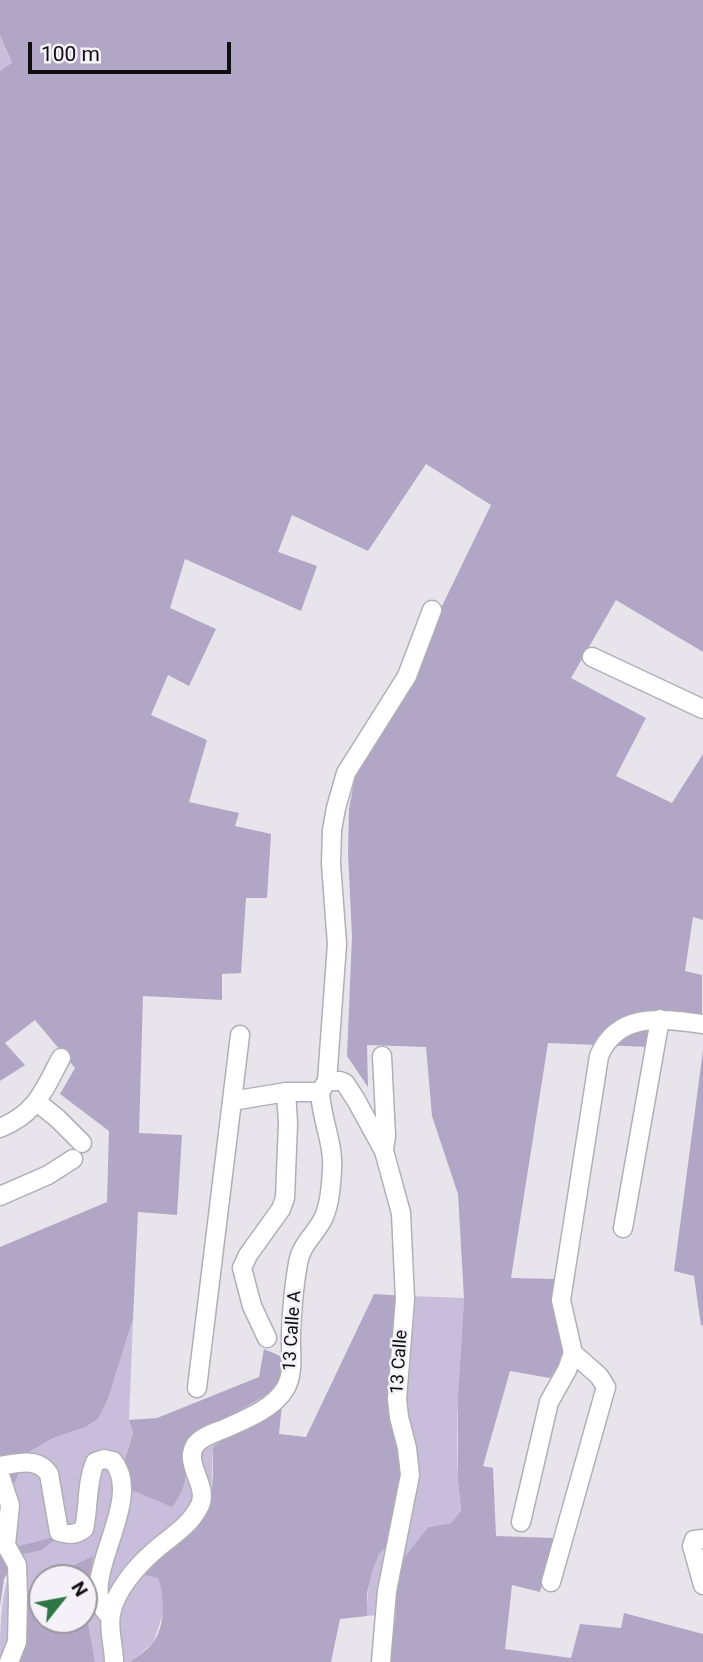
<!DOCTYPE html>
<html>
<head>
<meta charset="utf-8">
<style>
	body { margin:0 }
	#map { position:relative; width:703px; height:1662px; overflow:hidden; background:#e7e5eb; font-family:Roboto,sans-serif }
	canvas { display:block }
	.north { position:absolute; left:28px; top:1564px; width:70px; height:70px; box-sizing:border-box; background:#f4f2f8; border:2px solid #98979b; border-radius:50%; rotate:59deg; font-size:19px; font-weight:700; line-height:28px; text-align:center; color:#0e0e10 }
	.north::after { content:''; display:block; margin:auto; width:24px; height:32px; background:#2e7744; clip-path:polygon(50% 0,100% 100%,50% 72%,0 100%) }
	.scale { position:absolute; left:28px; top:42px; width:203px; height:32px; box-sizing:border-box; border:4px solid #0e0e10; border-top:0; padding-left:9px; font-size:21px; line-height:24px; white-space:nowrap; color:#0e0e10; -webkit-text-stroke:5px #f4f2f8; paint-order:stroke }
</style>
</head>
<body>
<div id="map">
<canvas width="703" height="1662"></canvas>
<div class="north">N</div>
<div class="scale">100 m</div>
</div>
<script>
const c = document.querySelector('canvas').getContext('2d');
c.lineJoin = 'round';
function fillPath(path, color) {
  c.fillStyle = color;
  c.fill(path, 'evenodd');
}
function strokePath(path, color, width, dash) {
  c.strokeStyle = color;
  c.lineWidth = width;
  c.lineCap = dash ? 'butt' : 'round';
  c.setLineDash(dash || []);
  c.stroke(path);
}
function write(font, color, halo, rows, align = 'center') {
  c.font = font + ' Roboto,sans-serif';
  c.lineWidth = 5;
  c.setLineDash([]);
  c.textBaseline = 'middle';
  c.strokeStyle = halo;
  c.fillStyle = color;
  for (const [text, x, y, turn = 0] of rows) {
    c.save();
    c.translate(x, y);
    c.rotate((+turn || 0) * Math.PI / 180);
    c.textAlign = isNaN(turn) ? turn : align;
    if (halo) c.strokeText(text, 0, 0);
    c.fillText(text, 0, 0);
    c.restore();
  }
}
const green = new Path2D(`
	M 0,35 L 12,64 L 0,71 Z
	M 408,1296 L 464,1298 C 460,1369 453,1441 461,1512 L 451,1523 L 428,1527 L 398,1565 L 389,1589 L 396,1613 L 367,1616 C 367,1597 368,1571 379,1554 C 383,1548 391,1543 396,1538 L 401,1411 Z
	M 133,1319 L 129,1420 L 133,1432 L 125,1459 L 186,1456 L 207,1430 L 284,1384 L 282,1404 L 213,1447 L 211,1498 L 201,1521 L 178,1541 L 158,1578 L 163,1591 L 163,1614 L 153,1643 L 130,1662 L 95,1662 L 88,1622 L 93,1557 L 48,1578 L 42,1578 L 42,1582 L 21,1599 L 18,1662 L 0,1662 C 0,1629 0,1580 19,1555 C 28,1546 47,1541 59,1536 L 8,1549 L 0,1543 L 0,1494 L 26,1454 L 53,1438 L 86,1427 L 98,1419 L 108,1399 Z`);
const forest = new Path2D(`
	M 0,0 L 703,0 L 703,652 L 616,600 L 571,678 L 646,718 L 616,776 L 672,803 L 703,754 L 703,920 L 693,917 L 685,971 L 702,975 L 702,1020 L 653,1016 L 649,1047 L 548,1043 L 511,1278 L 557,1279 L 566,1353 L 550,1378 L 510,1371 L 483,1466 L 493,1468 L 496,1536 L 554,1538 L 540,1592 L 512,1585 L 505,1649 L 571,1658 L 580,1624 L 621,1628 L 624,1613 L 703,1634 L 703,1662 L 389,1662 L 396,1613 L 389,1589 L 398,1565 L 428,1527 L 451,1523 L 461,1511 L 458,1481 L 458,1396 L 464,1298 L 458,1194 L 432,1116 L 426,1047 L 367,1045 L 368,1087 L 347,1056 L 352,937 L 348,853 L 349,809 L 358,760 L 442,606 L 491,505 L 426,464 L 368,551 L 292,515 L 278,552 L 317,566 L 301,611 L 185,559 L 170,608 L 216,629 L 189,686 L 168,675 L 151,715 L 207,740 L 189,802 L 239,813 L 235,826 L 271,834 L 267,898 L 246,898 L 241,973 L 222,974 L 222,1000 L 143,996 L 139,1133 L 182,1135 L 177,1215 L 138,1212 L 133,1319 L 108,1399 L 98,1419 L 86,1427 L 53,1438 L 26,1454 L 15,1482 L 0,1493 L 0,1247 L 107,1202 L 109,1131 L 60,1094 L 75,1068 L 35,1020 L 5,1043 L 25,1065 L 0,1081 L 0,71 L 12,63 L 0,35 Z
	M 703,1050 L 703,1325 L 701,1326 L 694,1276 L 674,1271 Z
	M 374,1294 L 408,1296 L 401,1411 L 416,1442 L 417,1467 L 396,1538 L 379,1554 L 372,1572 L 367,1593 L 367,1616 L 340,1619 L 331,1662 L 130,1662 C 137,1656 146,1651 152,1644 C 166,1627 165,1597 158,1578 L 144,1575 C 151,1560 162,1553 175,1544 C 215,1512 213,1495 213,1447 L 229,1434 L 282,1404 L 279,1434 L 306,1437 Z
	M 264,1349 L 287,1359 L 284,1384 L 207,1430 L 186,1456 C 187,1478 185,1490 172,1507 L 129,1489 L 125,1459 L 133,1433 L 129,1420 L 157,1418 L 259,1377 Z
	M 61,1535 L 42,1550 L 19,1555 L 4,1579 L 0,1606 L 0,1543 L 8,1549 Z
	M 93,1556 L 88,1622 L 95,1662 L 18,1662 L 21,1599 L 42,1582 L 42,1620 L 84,1620 L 84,1578 L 48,1578 Z`);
const minor = new Path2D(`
	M 592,657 L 703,709
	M 382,1056 L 386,1136 L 384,1150
	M 327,1081 L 337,944 L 331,864 L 332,830 L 336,808 L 346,773 L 407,676 L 432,610
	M 232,1101 L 286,1092 L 320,1092 L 327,1081 L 340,1081 L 345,1083 L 356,1100 L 384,1151 L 401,1213 L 405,1299 L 397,1399 L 399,1417 L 407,1448 L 410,1475 L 387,1591 L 381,1662
	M 37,1102 L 57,1118 L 82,1143
	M 0,1128 C 37,1113 43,1091 61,1058
	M 0,1196 L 48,1175 L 73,1159
	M 623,1228 L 660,1019
	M 267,1338 L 252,1306 L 242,1268 L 248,1255 L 281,1209 L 285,1198 L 288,1123 L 286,1092
	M 197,1388 L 240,1035
	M 0,1466 C 18,1463 38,1457 49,1474 L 59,1532 C 69,1535 75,1535 84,1529 C 89,1507 86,1484 95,1462 L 104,1459 L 113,1461 C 147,1503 71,1585 110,1616
	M 0,1475 L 10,1505 L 6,1545
	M 521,1522 L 549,1402 L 567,1370 L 573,1353
	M 703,1539 L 694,1540 L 692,1546 L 703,1585
	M 6,1545 L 17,1565 L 18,1598 L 17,1642 L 9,1662
	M 551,1582 L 606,1387 L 599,1376 L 573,1353 L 561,1300 L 599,1056 C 618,1011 663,1019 703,1024
	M 114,1662 C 114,1647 108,1629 111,1614 C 115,1592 135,1568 152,1553 C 169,1537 189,1528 200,1505 C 209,1485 182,1463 196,1444 C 203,1436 214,1433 224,1429 C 244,1420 273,1409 285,1389 C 295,1373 290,1350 291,1332 C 292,1309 294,1285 298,1263 C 301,1244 316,1234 324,1217 C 330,1202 331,1186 332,1170 C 334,1144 321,1118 320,1092`);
const streetNames = [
	["13 Calle A",293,1331,-86],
	["13 Calle",400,1362,-86]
];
fillPath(green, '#c8bedb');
fillPath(forest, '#b1a6c6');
strokePath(minor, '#b1afb5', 21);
strokePath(minor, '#fff', 18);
write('18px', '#0e0e10', '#f4f2f8', streetNames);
</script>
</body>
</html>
